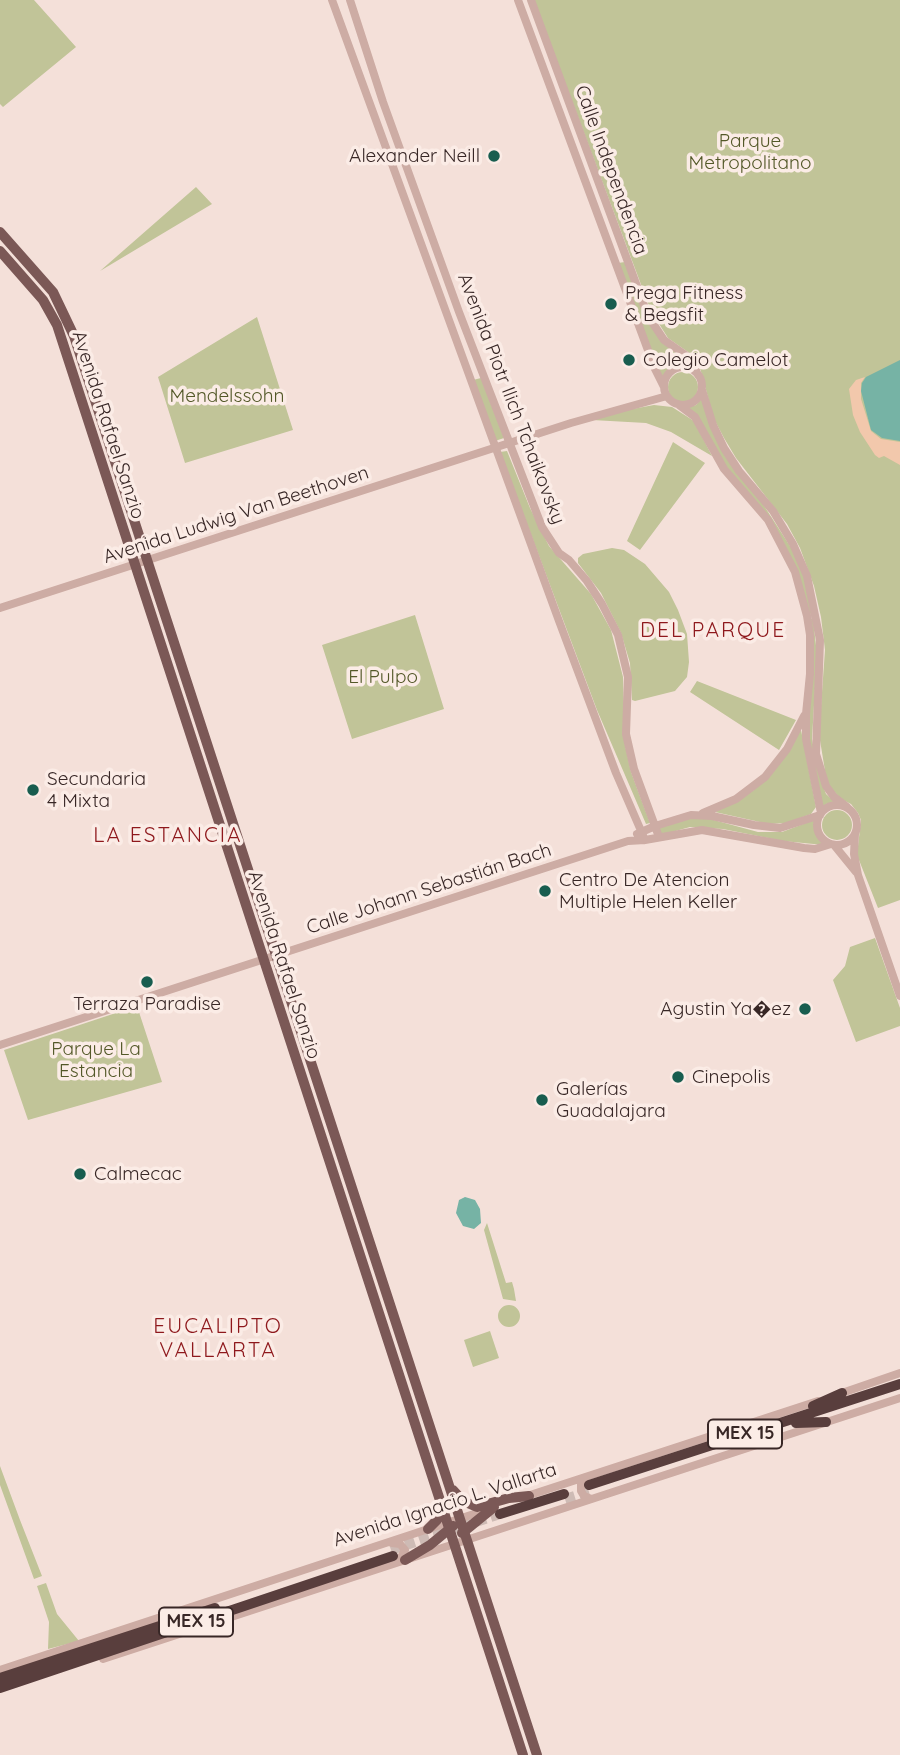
<!DOCTYPE html>
<meta charset="utf-8">
<style>
body{margin:0}
canvas{display:block;background:#f4e0d9}
</style>
<canvas width="900" height="1755"></canvas>
<script>
const ctx = document.querySelector('canvas').getContext('2d');
ctx.lineJoin = 'round';
function paint(path, color) {
  ctx.fillStyle = color;
  ctx.fill(path, 'evenodd');
}
function shape(rows) {
  const path = new Path2D();
  for (const r of rows) {
    if (r.length === 3) {
      path.moveTo(r[0] + r[2], r[1]);
      path.arc(r[0], r[1], r[2], 0, 2 * Math.PI);
      continue;
    }
    path.moveTo(r[0], r[1]);
    for (let i = 2; i < r.length; i += 2) path.lineTo(r[i], r[i + 1]);
  }
  return path;
}
function trace(path, color, width, dash) {
  ctx.strokeStyle = color;
  ctx.lineWidth = width;
  ctx.lineCap = dash ? 'butt' : 'round';
  ctx.setLineDash(dash || []);
  ctx.stroke(path);
}
function write(font, color, halo, rows, align = 'center') {
  ctx.font = font + ' Quicksand,sans-serif';
  ctx.lineWidth = 7;
  ctx.setLineDash([]);
  ctx.textBaseline = 'middle';
  ctx.strokeStyle = halo;
  ctx.fillStyle = color;
  for (const [text, x, y, turn = 0] of rows) {
    ctx.save();
    ctx.translate(x, y);
    ctx.rotate((+turn || 0) * Math.PI / 180);
    ctx.textAlign = isNaN(turn) ? turn : align;
    if (halo) ctx.strokeText(text, 0, 0);
    ctx.fillText(text, 0, 0);
    ctx.restore();
  }
}
paint(shape([
 [0,0,34,0,76,47,3,107,0,104],
 [534,0,900,0,900,900,878,908,857,855,861,820,858,813,851,804,841,799,829,786,826,777,819,734,825,650,821,617,814,586,800,548,787,524,736,458,724,438,714,419,700,368,688,352,668,338,651,311],
 [196,187,212,204,100,271],
 [625,262,644,313,691,366,678,366,667,370,663,380,618,263],
 [257,317,293,430,185,463,158,377],
 [683,387,15],
 [481,378,504,438,495,441,473,380],
 [702,398,708,419,801,563,815,613,808,614,780,536,726,467,687,408,696,405],
 [654,405,672,407,694,421,712,456,671,432,646,423,592,420,627,410],
 [673,442,705,463,640,550,627,541],
 [507,451,530,508,549,546,591,594,611,630,623,677,625,745,631,772,650,823,646,824,597,710,500,452],
 [612,548,624,550,645,564,669,592,678,610,687,634,689,662,687,677,675,691,635,701,632,700,630,663,621,633,601,593,578,563,578,558,583,554],
 [415,615,444,709,352,739,322,645],
 [810,619,813,619,817,654,812,739,818,772,826,794,836,803,828,803,823,806,808,738],
 [697,681,796,720,779,750,690,692],
 [801,730,816,807,811,814,786,823,769,824,715,812,754,790],
 [837,825,15],
 [688,819,710,819,758,832,782,832,814,820,815,830,824,845,783,841,723,829,690,827,661,835,658,828],
 [875,938,900,1008,900,1026,856,1042,833,980,845,966,850,947],
 [137,1006,162,1082,28,1120,4,1050],
 [487,1223,506,1283,512,1282,514,1289,516,1301,503,1299,484,1230],
 [509,1316,11],
 [490,1331,499,1358,473,1367,464,1340],
 [0,1466,20,1520,42,1576,34,1579,0,1485],
 [46,1583,57,1614,79,1641,48,1649,49,1622,37,1586]
]), '#c1c498');
paint(shape([
 [865,377,861,383,861,399,871,431,881,439,900,442,900,465,884,456,879,458,875,455,860,432,853,415,849,389,856,380]
]), '#f2c8ac');
paint(shape([
 [900,360,900,441,882,438,871,430,861,391,862,383,866,377],
 [465,1197,475,1200,480,1209,481,1223,474,1229,463,1226,456,1213,459,1200]
]), '#76b3a5');
trace(shape([
 [565,1499,591,1491],
 [391,1550,500,1514]
]), '#cebbb5', 10, [10, 5]);
trace(shape([
 [332,0,559,621,616,773,645,840],
 [350,0,383,102,459,312,542,527,559,553,569,560,587,581,602,604,618,635,628,677,626,734,634,769,659,837],
 [518,0,655,369,664,387],
 [531,0,648,316,664,340,691,359,698,375],
 [683,386,19],
 [702,390,713,425,724,448,739,471,773,511,793,544,807,576,820,640,816,754,826,786,834,797,847,807],
 [679,405,695,417,724,469,768,520,795,572,807,616,810,635,810,674,806,714,806,739,821,813],
 [0,608,571,423,667,396],
 [837,825,20],
 [703,813,736,799,765,777,787,749,804,716],
 [637,834,655,826,691,815,712,816,754,825,780,828,820,815],
 [855,834,854,854,858,875,900,996],
 [834,845,856,872],
 [0,1045,628,841,645,840,702,830,804,848,815,849,831,844],
 [836,1395,900,1373],
 [585,1478,581,1483,581,1491,584,1496,591,1499],
 [524,1497,818,1401],
 [392,1543,400,1544,405,1550,399,1561],
 [103,1659,900,1398],
 [0,1670,492,1508]
]), '#cdaca4', 8);
trace(shape([
 [0,232,53,292,74,336,537,1755],
 [0,251,43,300,57,325,523,1755],
 [453,1490,463,1501,477,1507,509,1498,529,1496],
 [428,1529,437,1520,440,1507],
 [462,1533,494,1507],
 [405,1560,430,1545,453,1526]
]), '#7b5856', 10);
trace(shape([
 [813,1406,842,1393],
 [796,1423,826,1422],
 [589,1485,900,1384],
 [500,1514,564,1494],
 [0,1678,215,1608],
 [0,1688,393,1556]
]), '#593e3d', 10);
for (const [x, y, r, color] of [
 [494,156,7,"#185d4f"],
 [611,304,7,"#185d4f"],
 [629,360,7,"#185d4f"],
 [33,790,7,"#185d4f"],
 [545,891,7,"#185d4f"],
 [147,982,7,"#185d4f"],
 [805,1009,7,"#185d4f"],
 [678,1077,7,"#185d4f"],
 [542,1100,7,"#185d4f"],
 [80,1174,7,"#185d4f"]
]) {
  const dot = new Path2D();
  dot.arc(x, y, r, 0, 2 * Math.PI);
  ctx.fillStyle = color;
  ctx.fill(dot);
  trace(dot, '#fbece6', 2.5);
}
for (const [x, y, w] of [
 [745,1434,74],
 [196,1622,74]
]) {
  const box = new Path2D();
  box.roundRect(x - w / 2, y - 14.5, w, 29, 5);
  ctx.fillStyle = '#fbece6';
  ctx.fill(box);
  trace(box, '#382726', 2);
}
write('bold 18px', '#382726', null, [
 ["MEX 15",745,1434],
 ["MEX 15",196,1622]
]);
write('19px', '#535828', '#fbece6', [
 ["Parque",750,141],
 ["Metropolitano",750,163],
 ["Mendelssohn",227,396],
 ["El Pulpo",383,677],
 ["Parque La",96,1049],
 ["Estancia",96,1071]
]);
write('19px', '#382726', '#fbece6', [
 ["Alexander Neill",480,156,"right"],
 ["Prega Fitness",625,293],
 ["& Begsfit",625,315],
 ["Colegio Camelot",643,360],
 ["Secundaria",47,779],
 ["4 Mixta",47,801],
 ["Centro De Atencion",559,880],
 ["Multiple Helen Keller",559,902],
 ["Terraza Paradise",147,1004,"center"],
 ["Agustin Ya�ez",791,1009,"right"],
 ["Cinepolis",692,1077],
 ["Galerías",556,1089],
 ["Guadalajara",556,1111],
 ["Calmecac",94,1174]
], 'left');
write('19px', '#382726', '#fbece6', [
 ["Calle Independencia",611,170,70],
 ["Avenida Piotr Ilich Tchaikovsky",511,399,69],
 ["Avenida Rafael Sanzio",108,425,72],
 ["Avenida Ludwig Van Beethoven",236,515,-18],
 ["Calle Johann Sebastián Bach",429,889,-18],
 ["Avenida Rafael Sanzio",284,965,72],
 ["Avenida Ignacio L. Vallarta",445,1505,-18]
]);
ctx.letterSpacing = '2px';
write('21px', '#8e181c', '#fbece6', [
 ["DEL PARQUE",713,631],
 ["LA ESTANCIA",168,836],
 ["EUCALIPTO",218,1327],
 ["VALLARTA",218,1351]
]);
ctx.letterSpacing = '0px';
</script>
